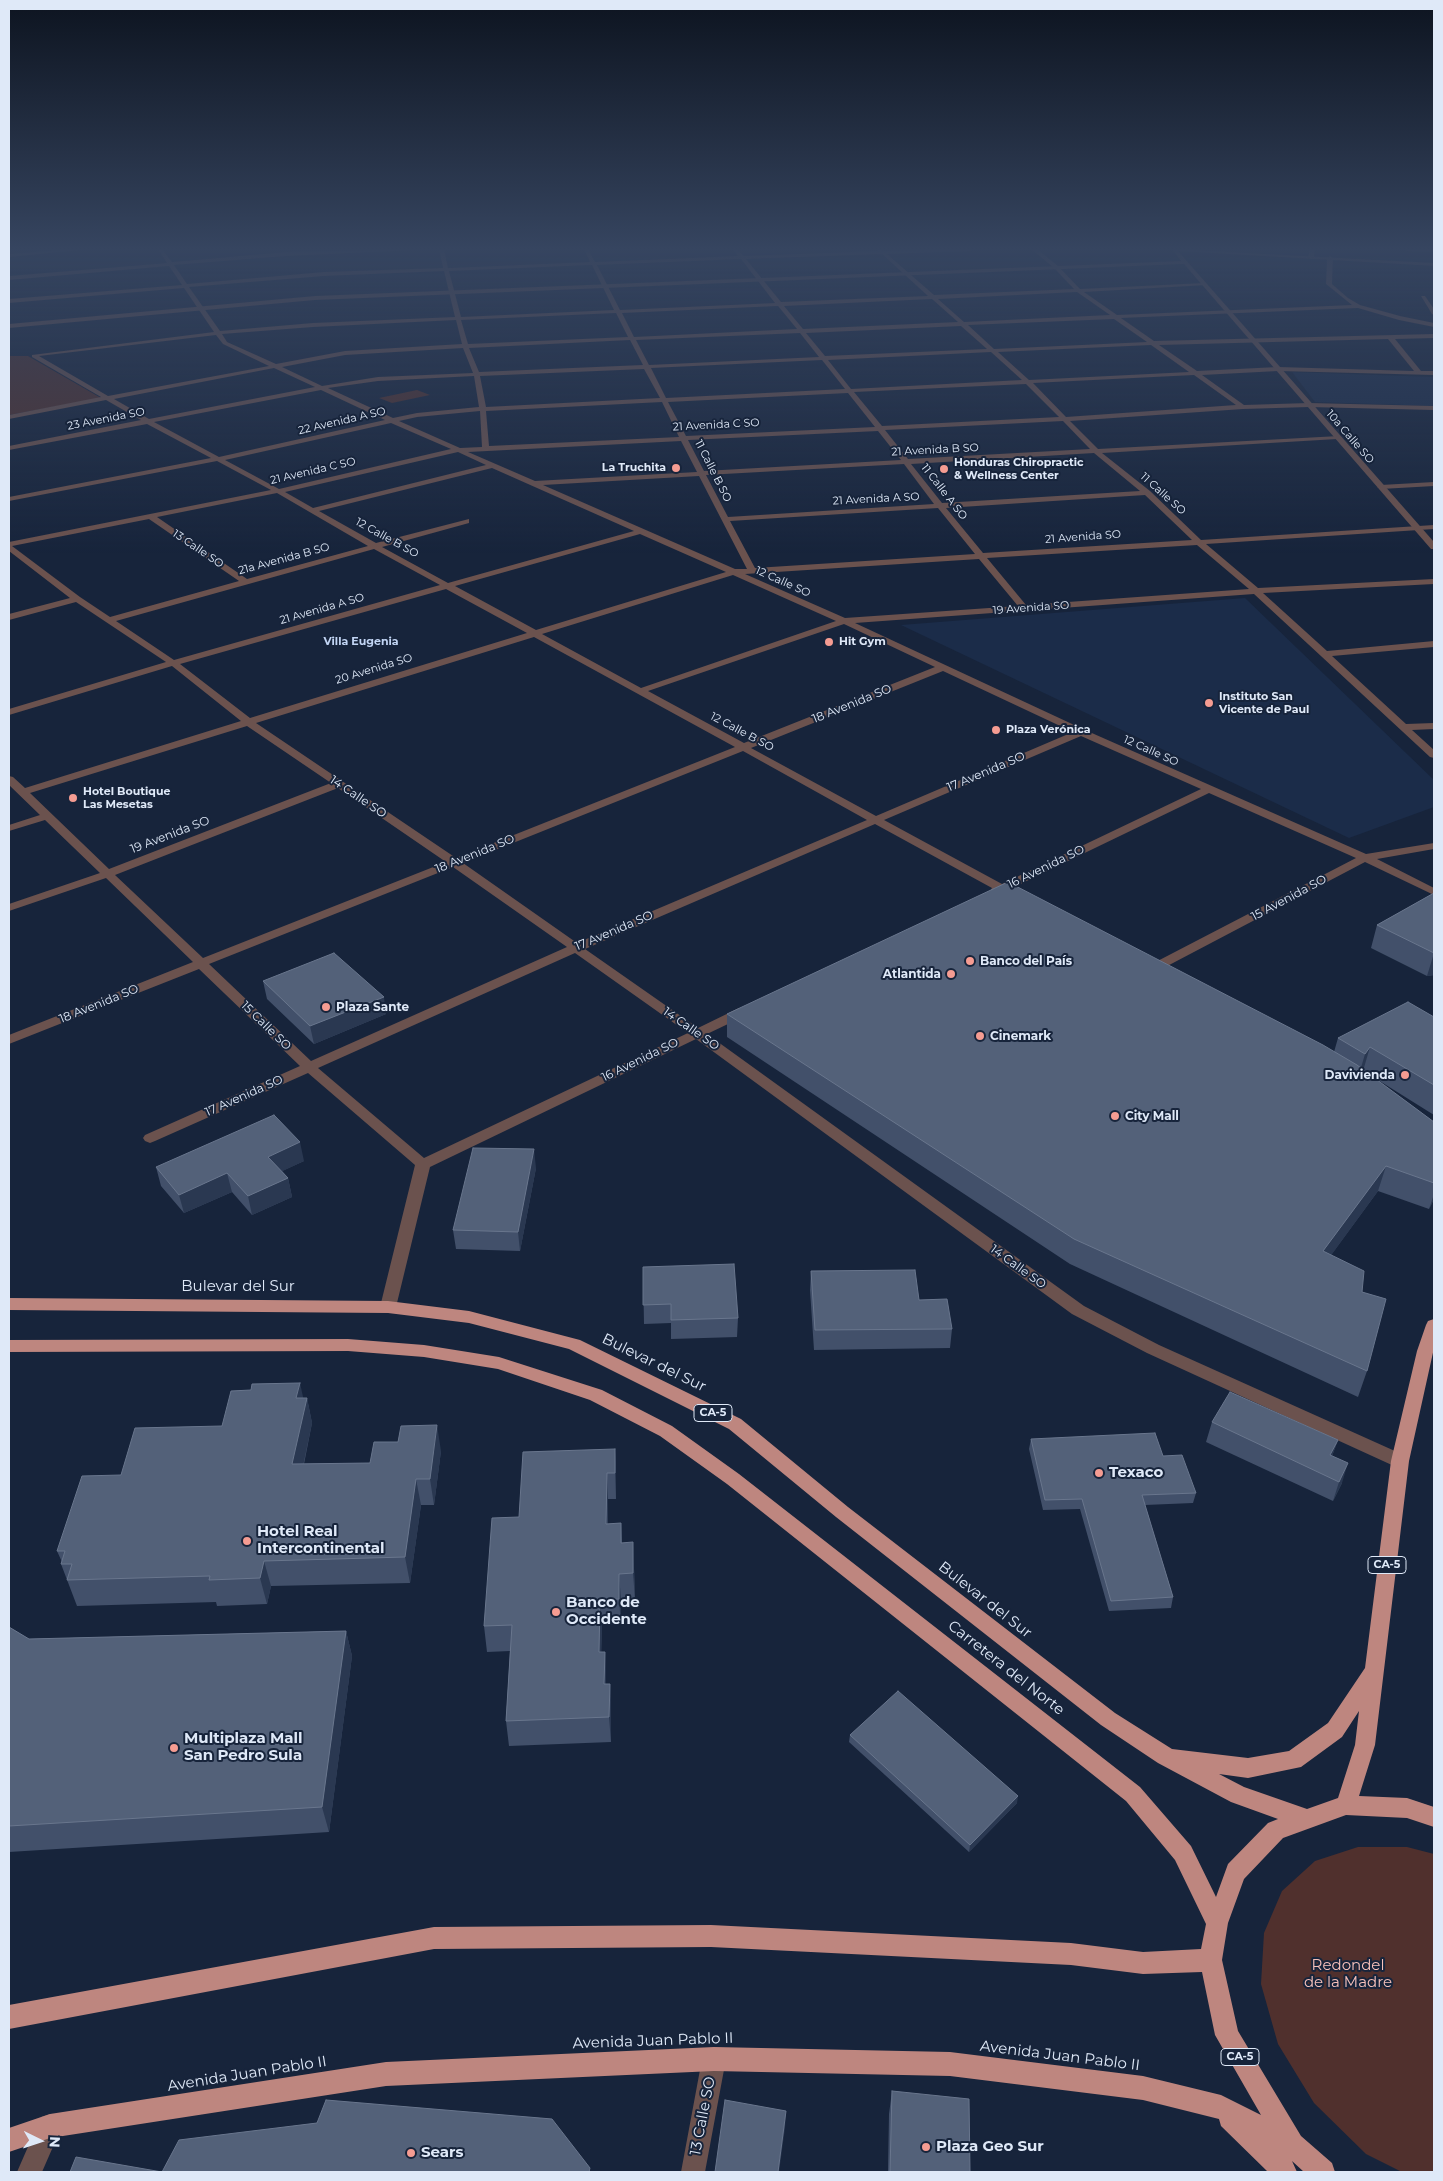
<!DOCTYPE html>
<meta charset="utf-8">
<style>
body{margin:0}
#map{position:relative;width:1443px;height:2181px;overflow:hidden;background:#17243b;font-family:Montserrat,sans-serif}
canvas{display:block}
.frame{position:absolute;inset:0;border:10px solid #dfe9f8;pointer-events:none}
.north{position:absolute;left:15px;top:2116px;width:50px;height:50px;-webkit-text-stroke:4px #17243b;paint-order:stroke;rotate:94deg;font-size:14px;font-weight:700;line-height:20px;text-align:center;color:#dfe9f8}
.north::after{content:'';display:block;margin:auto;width:18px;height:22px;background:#dfe9f8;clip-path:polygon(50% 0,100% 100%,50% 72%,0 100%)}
</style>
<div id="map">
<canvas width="1443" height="2181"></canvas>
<div class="frame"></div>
<div class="north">N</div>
</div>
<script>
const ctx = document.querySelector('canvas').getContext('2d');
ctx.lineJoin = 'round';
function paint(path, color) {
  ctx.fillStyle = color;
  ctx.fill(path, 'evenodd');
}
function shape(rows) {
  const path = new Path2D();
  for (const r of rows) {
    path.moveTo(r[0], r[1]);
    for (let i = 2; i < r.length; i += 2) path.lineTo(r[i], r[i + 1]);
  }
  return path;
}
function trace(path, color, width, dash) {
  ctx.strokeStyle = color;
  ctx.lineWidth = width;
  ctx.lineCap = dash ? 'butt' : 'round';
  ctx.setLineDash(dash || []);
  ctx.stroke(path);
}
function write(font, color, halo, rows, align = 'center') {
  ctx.font = font + ' Montserrat,sans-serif';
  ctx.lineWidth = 4;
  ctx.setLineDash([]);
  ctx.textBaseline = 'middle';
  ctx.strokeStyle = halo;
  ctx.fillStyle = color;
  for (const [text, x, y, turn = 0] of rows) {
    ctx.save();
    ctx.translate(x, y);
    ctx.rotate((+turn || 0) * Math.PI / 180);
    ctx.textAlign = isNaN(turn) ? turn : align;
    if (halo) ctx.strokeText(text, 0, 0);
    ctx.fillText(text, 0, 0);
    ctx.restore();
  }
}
paint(shape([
 [1292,372,1434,377,1434,406,1315,402],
 [1245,598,1434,780,1434,807,1349,838,901,625]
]), '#1b2c49');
paint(shape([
 [9,356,28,356,101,398,9,415],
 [417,390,430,395,392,403,379,398],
 [1358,1847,1407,1847,1434,1854,1434,2172,1402,2172,1366,2154,1314,2103,1278,2044,1261,1984,1264,1933,1282,1891,1315,1861]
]), '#50302d');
paint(shape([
 [74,249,90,249,9,257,9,254,74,249],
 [158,249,162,249,172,262,286,252,436,249,286,256,174,265,187,284,324,272,443,268,439,249,444,249,448,268,590,262,584,249,588,249,595,262,738,256,733,249,737,249,744,256,878,251,877,249,884,251,973,249,971,251,887,254,934,295,1074,289,1054,268,1031,249,1037,249,1058,266,1080,289,1204,283,1207,285,1084,292,1117,315,1352,305,1326,284,1327,258,1330,256,1333,258,1332,284,1348,298,1360,305,1400,316,1434,323,1434,327,1399,320,1358,308,1121,318,1154,341,1434,334,1434,338,1395,339,1421,371,1434,371,1434,375,1278,371,1202,375,1244,405,1309,403,1434,406,1434,410,1309,407,1243,409,1070,421,1098,449,1339,436,1339,438,1337,439,1102,453,1150,491,1201,540,1434,525,1434,529,1206,544,1258,588,1434,579,1434,584,1263,593,1327,651,1434,641,1434,647,1332,656,1406,724,1434,723,1434,729,1412,730,1434,750,1434,758,1430,757,1254,594,855,623,1085,730,1366,854,1434,843,1434,849,1377,859,1434,888,1434,895,1365,862,1154,973,1146,973,1144,970,1146,967,1356,858,1209,793,1010,889,1019,894,1021,896,1019,898,1011,898,1001,893,992,893,990,891,992,888,875,824,585,949,698,1028,739,1008,749,1008,750,1011,749,1014,707,1034,1084,1306,1159,1345,1406,1456,1409,1461,1406,1466,1400,1468,1394,1466,1147,1353,1072,1314,696,1039,430,1167,396,1307,394,1311,388,1313,382,1311,380,1307,415,1165,308,1073,155,1141,150,1143,145,1141,143,1138,145,1135,300,1066,199,969,9,1044,9,1035,193,962,106,878,9,911,9,904,100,873,45,820,9,831,9,825,40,815,9,785,9,776,13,777,25,788,241,721,172,666,9,715,9,709,166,662,76,602,9,620,9,614,70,598,9,551,9,542,271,490,217,461,9,501,9,497,211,458,147,424,9,450,9,446,141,420,106,400,9,419,9,415,101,397,32,357,32,355,214,332,184,288,9,303,9,299,182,285,169,266,9,280,9,276,167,263,158,249],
 [882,254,928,296,781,302,746,259,882,254],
 [741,259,775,303,620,310,597,265,741,259],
 [592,265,614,310,461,317,449,271,592,265],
 [444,271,455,317,313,323,220,331,189,287,324,276,444,271],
 [1077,292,1110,315,964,322,938,299,1077,292],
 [932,299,958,322,803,329,784,306,932,299],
 [778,306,797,329,634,337,622,313,778,306],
 [616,313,628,337,468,344,461,320,616,313],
 [1114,319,1147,342,994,349,968,325,1114,319],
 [456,320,462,344,345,351,276,364,227,342,222,334,313,327,456,320],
 [961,326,987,349,825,356,806,333,961,326],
 [800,333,819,357,649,365,636,340,800,333],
 [216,335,223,344,269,366,108,396,39,356,216,335],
 [1388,339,1414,371,1278,367,1197,371,1159,345,1388,339],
 [630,340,643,365,479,372,469,348,630,340],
 [1151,345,1189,372,1029,380,998,352,1151,345],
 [463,348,473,373,378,377,322,386,282,367,345,355,463,348],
 [991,352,1022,380,851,389,828,360,991,352],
 [822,360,845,389,666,398,651,368,822,360],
 [274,368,315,387,149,419,114,399,274,368],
 [644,369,660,398,486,407,480,376,644,369],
 [1194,375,1236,405,1066,417,1033,383,1194,375],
 [474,376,479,407,417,413,393,418,328,388,378,381,474,376],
 [1026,384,1059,417,882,426,854,392,1026,384],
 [321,390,385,420,219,457,154,422,321,390],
 [848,393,875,427,686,436,668,402,848,393],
 [662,402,679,437,489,446,486,411,662,402],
 [480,411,482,447,460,448,399,421,417,417,480,411],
 [1063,421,1090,449,908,459,885,430,1063,421],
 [391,423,451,449,279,489,225,460,391,423],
 [878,431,901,460,704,471,688,440,878,431],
 [681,441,697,472,535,481,468,452,681,441],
 [458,452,486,465,313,508,285,492,458,452],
 [1094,453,1140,491,942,503,911,464,1094,453],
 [904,464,934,504,728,517,706,475,904,464],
 [492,468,634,531,448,583,382,547,469,523,469,519,376,543,319,511,492,468],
 [699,476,747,569,735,569,543,485,699,476],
 [277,493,368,546,247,579,157,517,277,493],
 [1145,495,1192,540,983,553,946,508,1145,495],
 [938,508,975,554,755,568,730,521,938,508],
 [149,519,239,581,110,617,80,597,12,546,149,519],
 [640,534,726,572,536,630,455,586,640,534],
 [1197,545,1249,589,1026,605,987,558,1197,545],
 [374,549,440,585,174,660,116,621,374,549],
 [979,559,1018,606,845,618,745,574,979,559],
 [733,575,836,621,641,688,542,634,733,575],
 [446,589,527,633,250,718,180,664,446,589],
 [844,624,935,667,744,743,648,691,844,624],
 [534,637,735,747,456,858,256,723,534,637],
 [943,671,1073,732,876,816,751,748,943,671],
 [247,726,331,783,109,869,30,793,247,726],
 [1081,736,1201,789,1002,884,884,820,1081,736],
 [743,751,867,820,577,943,463,863,743,751],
 [338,788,446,862,203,958,115,875,338,788],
 [453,867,567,947,311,1061,209,964,453,867],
 [575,953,688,1033,424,1158,318,1068,575,953],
 [1310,249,1315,249,1314,257,1311,259,1308,257,1310,249],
 [1404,249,1434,249,1434,252,1407,251,1404,249],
 [1421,296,1425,296,1434,309,1434,315,1432,314,1421,296],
 [1434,482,1434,486,1381,489,1377,487,1381,485,1434,482],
 [50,2114,59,2117,62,2126,42,2172,17,2172,41,2117,50,2114]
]), '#6b524e');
paint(shape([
 [1172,249,1434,263,1434,266,1178,251,1434,542,1434,549,1431,549,1184,264,315,300,9,328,9,324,315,296,1181,261,1172,249],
 [714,2047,722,2051,726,2059,705,2172,681,2172,702,2059,706,2051,714,2047]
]), '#6b524e');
paint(shape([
 [9,1298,388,1301,469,1311,580,1340,741,1419,848,1507,1115,1713,1172,1749,1248,1758,1289,1751,1328,1723,1365,1668,1391,1461,1417,1351,1426,1325,1428,1321,1434,1319,1434,1348,1409,1461,1375,1745,1359,1796,1407,1798,1434,1807,1434,1827,1407,1818,1346,1815,1283,1838,1244,1879,1228,1923,1222,1960,1238,2031,1301,2136,1332,2163,1335,2172,1304,2172,1292,2161,1297,2172,1268,2172,1221,2126,1219,2119,1143,2100,950,2076,714,2071,386,2086,50,2138,9,2152,9,2128,50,2114,386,2062,714,2047,950,2052,1143,2076,1221,2095,1261,2115,1215,2035,1202,1972,1143,1974,1071,1965,711,1947,434,1949,9,2029,9,2005,434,1927,711,1925,1071,1943,1143,1952,1201,1949,1206,1924,1175,1860,1126,1801,727,1484,660,1436,590,1400,498,1369,424,1357,348,1351,9,1352,9,1340,348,1339,424,1345,499,1357,602,1390,672,1426,739,1474,1140,1787,1191,1846,1216,1897,1228,1864,1268,1823,1278,1819,1231,1802,1158,1763,1101,1725,836,1517,729,1429,569,1349,469,1323,388,1313,9,1310,9,1298],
 [1359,1711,1355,1745,1338,1798,1307,1809,1244,1787,1219,1774,1248,1778,1301,1767,1342,1737,1359,1711]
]), '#be867f');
paint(shape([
 [1434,893,1434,975,1427,976,1371,948,1377,925],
 [263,981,386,1014,314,1044,267,999],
 [727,1014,1334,1052,1338,1038,1434,1017,1434,1115,1370,1075,1434,1122,1434,1199,1429,1209,1378,1191,1331,1255,1362,1292,1367,1371,1358,1397,1070,1264,727,1037],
 [304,1161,282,1171,288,1178,292,1197,252,1215,232,1192,184,1213,161,1186,156,1167],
 [536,1168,520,1251,456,1249,453,1230],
 [643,1267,738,1318,737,1337,671,1339,671,1323,644,1324],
 [811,1271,919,1300,952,1329,950,1348,814,1350,810,1290],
 [303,1398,307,1398,312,1423,304,1464,370,1463,441,1451,434,1505,421,1505,410,1583,271,1586,267,1604,217,1606,216,1602,77,1606,61,1564,62,1562,57,1551,121,1475,222,1426],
 [1212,1422,1338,1440,1332,1456,1342,1483,1333,1501,1206,1442],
 [1031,1439,1163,1456,1196,1493,1193,1503,1145,1505,1173,1597,1171,1608,1109,1611,1080,1509,1043,1510,1029,1449],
 [615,1449,616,1475,616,1499,608,1499,608,1524,621,1523,622,1543,634,1568,635,1599,621,1600,621,1625,602,1625,601,1652,605,1652,606,1684,610,1684,611,1709,611,1742,509,1746,506,1721,510,1651,487,1652,484,1626,519,1517],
 [9,1627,29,1639,346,1631,352,1656,329,1832,9,1852],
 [850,1735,1017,1803,969,1852,849,1742],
 [892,2091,970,2172,888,2172,889,2114]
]), '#42506a');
paint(shape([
 [1434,953,1434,975,1427,976],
 [384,997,386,1014,314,1044,310,1026],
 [1370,1047,1363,1071,1358,1078,1365,1054],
 [300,1142,304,1161,272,1176,268,1157],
 [534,1149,536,1168,520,1251,518,1232],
 [1386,1166,1378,1191,1316,1276,1323,1251],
 [227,1173,232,1192,184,1213,179,1195],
 [288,1178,292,1197,252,1215,248,1196],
 [1434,1194,1434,1199,1429,1209],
 [300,1383,305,1406,307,1398,312,1423,298,1490,292,1464,296,1398],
 [437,1425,441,1451,434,1505,430,1479],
 [1338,1440,1331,1459,1330,1455],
 [615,1449,616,1475,616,1499,615,1473],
 [1348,1463,1342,1483,1333,1501,1339,1482],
 [607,1473,608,1499,607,1550,606,1524],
 [416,1479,421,1505,410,1583,405,1557],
 [633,1542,634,1568,635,1599,633,1573],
 [264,1561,271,1586,267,1604,260,1578],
 [619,1574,621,1600,621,1625,619,1599],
 [600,1600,602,1625,601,1677,599,1652],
 [346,1631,352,1656,329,1832,322,1807],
 [605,1652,606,1677,606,1709,604,1684],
 [610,1684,611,1709,611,1742,609,1717],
 [1018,1796,1017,1803,969,1852,970,1845],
 [786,2111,785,2128,779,2172,778,2172]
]), '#2a3851');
const building = shape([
 [1008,882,1323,1045,1357,1065,1434,1122,1434,1183,1386,1166,1323,1251,1364,1271,1362,1292,1386,1299,1367,1371,1074,1239,727,1014,1008,882],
 [1434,893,1434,953,1377,925,1434,893],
 [334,953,384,997,310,1026,263,981,334,953],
 [1408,1002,1434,1017,1434,1085,1370,1047,1365,1054,1338,1038,1408,1002],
 [274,1115,300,1142,268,1157,288,1178,248,1196,227,1173,179,1195,156,1167,274,1115],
 [473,1148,534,1149,518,1232,453,1230,473,1148],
 [734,1264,738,1318,671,1320,671,1304,643,1305,643,1267,734,1264],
 [915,1270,919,1300,947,1299,952,1329,815,1330,811,1271,915,1270],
 [300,1383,296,1398,307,1398,292,1464,370,1463,374,1442,398,1442,401,1426,437,1425,430,1479,416,1479,405,1557,264,1561,260,1578,209,1580,210,1576,67,1580,72,1564,61,1564,65,1551,57,1551,82,1476,121,1475,135,1428,222,1426,231,1391,251,1390,252,1384,300,1383],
 [1230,1392,1338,1440,1330,1455,1348,1463,1339,1482,1212,1422,1230,1392],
 [1155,1433,1163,1456,1182,1455,1196,1493,1142,1495,1173,1597,1111,1601,1082,1499,1045,1500,1031,1439,1155,1433],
 [615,1449,615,1473,607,1473,606,1524,621,1523,621,1543,633,1542,633,1573,619,1574,619,1599,600,1600,599,1652,605,1652,604,1684,610,1684,609,1717,506,1721,512,1625,484,1626,492,1518,519,1517,523,1452,615,1449],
 [9,1627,29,1639,346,1631,322,1807,9,1826,9,1627],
 [898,1691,1018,1796,970,1845,850,1735,898,1691],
 [892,2091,969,2099,970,2172,890,2172,892,2091],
 [326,2100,552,2119,590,2168,589,2172,70,2172,76,2157,162,2172,179,2140,317,2123,326,2100],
 [725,2100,786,2111,778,2172,715,2172,725,2100]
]);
paint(building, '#536179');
trace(building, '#69768d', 1);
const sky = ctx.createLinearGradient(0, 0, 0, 554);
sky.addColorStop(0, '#0d1420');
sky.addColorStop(0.45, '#364560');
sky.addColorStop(1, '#36456000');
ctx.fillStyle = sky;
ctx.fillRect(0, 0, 1443, 554);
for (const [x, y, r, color] of [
 [676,468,5,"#f59c92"],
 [944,469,5,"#f59c92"],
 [829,642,5,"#f59c92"],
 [1209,703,5,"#f59c92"],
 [996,730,5,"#f59c92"],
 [73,798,5,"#f59c92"],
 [970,961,5,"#f59c92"],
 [951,974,5,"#f59c92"],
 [326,1007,5,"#f59c92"],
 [980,1036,5,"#f59c92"],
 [1405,1075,5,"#f59c92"],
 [1115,1116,5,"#f59c92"],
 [1099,1473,5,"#f59c92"],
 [247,1541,5,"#f59c92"],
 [556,1612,5,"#f59c92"],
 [174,1748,5,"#f59c92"],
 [926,2147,5,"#f59c92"],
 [411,2153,5,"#f59c92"]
]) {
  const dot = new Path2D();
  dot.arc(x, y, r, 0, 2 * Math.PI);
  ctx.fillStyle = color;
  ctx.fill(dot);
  trace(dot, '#17243b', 2);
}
write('11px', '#dfe9f8', '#17243b', [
 ["23 Avenida SO",106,419,-11],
 ["22 Avenida A SO",342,421,-13],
 ["21 Avenida C SO",716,425,-3],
 ["10a Calle SO",1350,437,49],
 ["21 Avenida B SO",935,450,-3],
 ["21 Avenida C SO",313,471,-13],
 ["11 Calle B SO",713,471,63],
 ["11 Calle A SO",944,492,52],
 ["11 Calle SO",1163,494,42],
 ["21 Avenida A SO",876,499,-3],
 ["21 Avenida SO",1083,537,-4],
 ["12 Calle B SO",387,538,29],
 ["13 Calle SO",198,549,34],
 ["21a Avenida B SO",284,559,-15],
 ["12 Calle SO",783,582,24],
 ["19 Avenida SO",1031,608,-4],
 ["21 Avenida A SO",322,609,-16],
 ["20 Avenida SO",374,669,-17],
 ["12 Calle B SO",742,732,28],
 ["12 Calle SO",1151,751,24]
]);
write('bold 11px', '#dfe9f8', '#17243b', [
 ["Honduras Chiropractic",954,463],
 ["& Wellness Center",954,476],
 ["La Truchita",666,468,"right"],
 ["Hit Gym",839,642],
 ["Instituto San",1219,697],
 ["Vicente de Paul",1219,710],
 ["Plaza Verónica",1006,730],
 ["Hotel Boutique",83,792],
 ["Las Mesetas",83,805]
], 'left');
write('bold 11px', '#c2d5f4', '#17243b', [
 ["Villa Eugenia",361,642]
]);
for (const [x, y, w] of [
 [713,1413,38],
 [1387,1565,38],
 [1240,2057,38]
]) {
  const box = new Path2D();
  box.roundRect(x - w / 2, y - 8.5, w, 17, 4);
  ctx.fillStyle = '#17243b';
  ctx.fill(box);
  trace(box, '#dfe9f8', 1);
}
write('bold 11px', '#dfe9f8', null, [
 ["CA-5",713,1413],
 ["CA-5",1387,1565],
 ["CA-5",1240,2057]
]);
write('12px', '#dfe9f8', '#17243b', [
 ["18 Avenida SO",852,704,-22],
 ["17 Avenida SO",986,772,-23],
 ["14 Calle SO",358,797,34],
 ["19 Avenida SO",170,835,-21],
 ["18 Avenida SO",475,854,-22],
 ["16 Avenida SO",1046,867,-26],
 ["15 Avenida SO",1289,898,-28],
 ["17 Avenida SO",614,931,-23],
 ["18 Avenida SO",99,1004,-22],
 ["15 Calle SO",266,1026,44],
 ["14 Calle SO",691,1029,35],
 ["16 Avenida SO",640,1060,-26],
 ["17 Avenida SO",244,1096,-24],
 ["14 Calle SO",1018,1267,36]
]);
write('bold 12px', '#dfe9f8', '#17243b', [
 ["Banco del País",980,961],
 ["Atlantida",941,974,"right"],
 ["Plaza Sante",336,1007],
 ["Cinemark",990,1036],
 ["Davivienda",1395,1075,"right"],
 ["City Mall",1125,1116]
], 'left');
write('15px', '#dfe9f8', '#17243b', [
 ["Bulevar del Sur",238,1287],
 ["Bulevar del Sur",654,1363,26],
 ["Bulevar del Sur",985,1600,38],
 ["Carretera del Norte",1006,1668,38],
 ["Avenida Juan Pablo II",653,2041,-2],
 ["Avenida Juan Pablo II",1060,2056,7],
 ["Avenida Juan Pablo II",247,2074,-9],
 ["13 Calle SO",703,2116,-79]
]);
write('bold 15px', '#dfe9f8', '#17243b', [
 ["Texaco",1109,1473],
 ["Hotel Real",257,1532],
 ["Intercontinental",257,1549],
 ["Banco de",566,1603],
 ["Occidente",566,1620],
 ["Multiplaza Mall",184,1739],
 ["San Pedro Sula",184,1756],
 ["Plaza Geo Sur",936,2147],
 ["Sears",421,2153]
], 'left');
write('15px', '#f9c2bb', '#17243b', [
 ["Redondel",1348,1966],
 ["de la Madre",1348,1983]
]);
</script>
